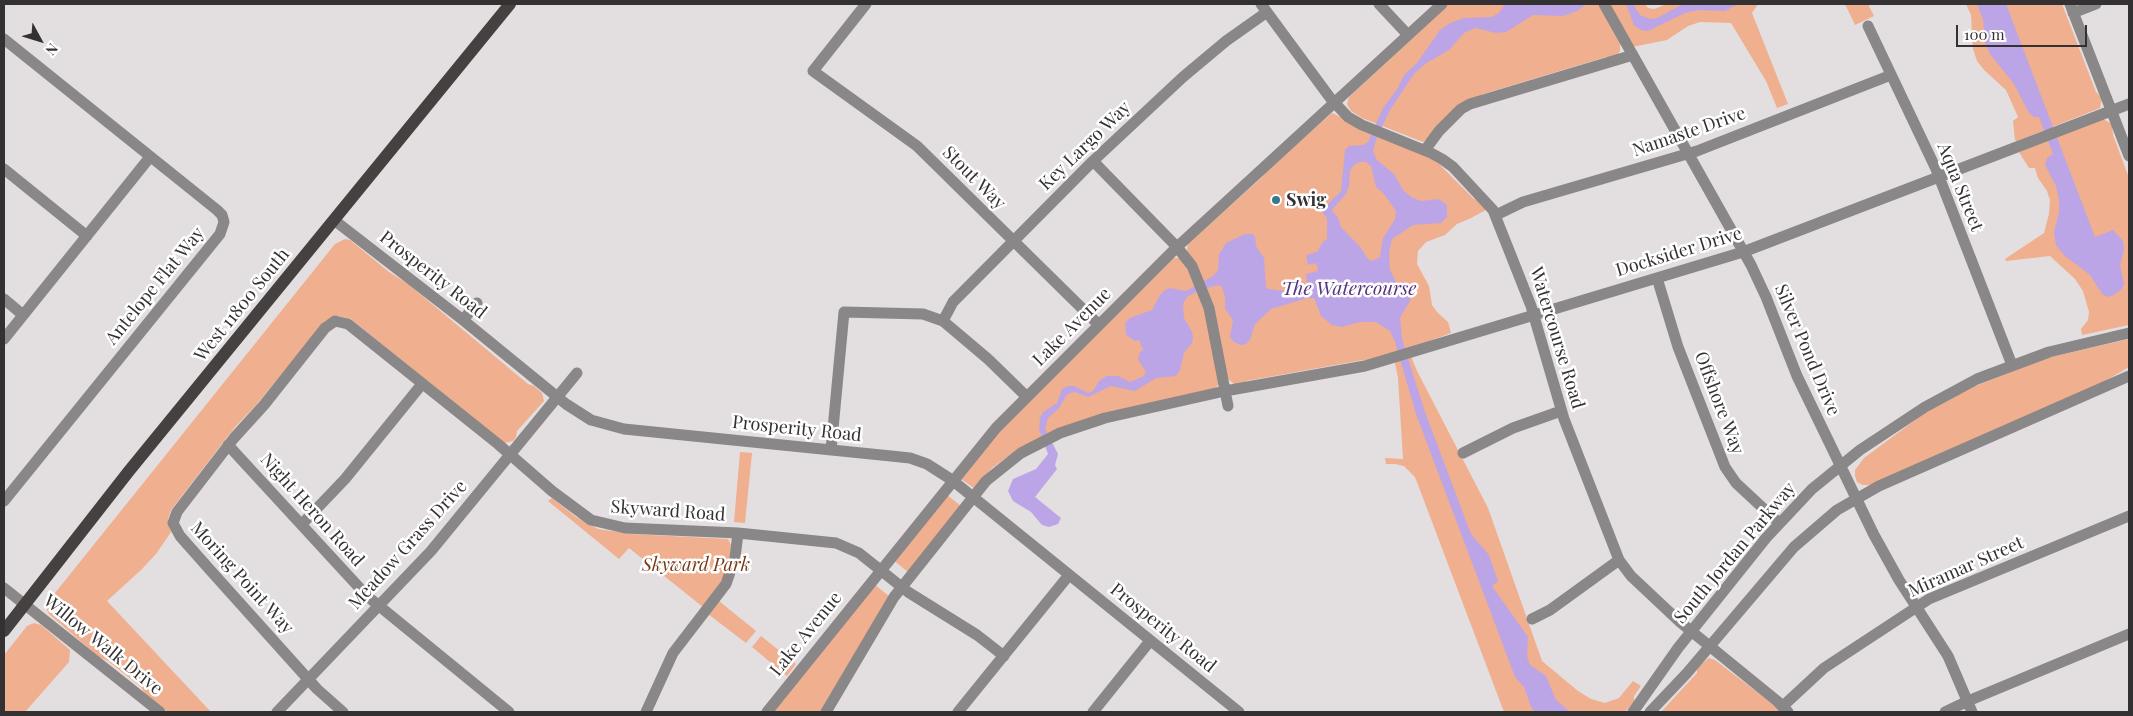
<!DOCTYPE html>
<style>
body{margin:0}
#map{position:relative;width:2133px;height:716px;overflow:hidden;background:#e3dee0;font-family:"Playfair Display",serif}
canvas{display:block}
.frame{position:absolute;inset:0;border:5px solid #333131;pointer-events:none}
.north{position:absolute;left:15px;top:15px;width:50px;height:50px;-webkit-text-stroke:4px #fff;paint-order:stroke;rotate:129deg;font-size:14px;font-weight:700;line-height:20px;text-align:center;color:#333131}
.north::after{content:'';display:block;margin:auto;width:18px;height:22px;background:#333131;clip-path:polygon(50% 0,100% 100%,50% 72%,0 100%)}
.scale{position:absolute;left:1956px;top:25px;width:131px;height:22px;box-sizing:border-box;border:2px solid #333131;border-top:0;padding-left:6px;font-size:15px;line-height:18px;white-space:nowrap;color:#333131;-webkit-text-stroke:4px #fff;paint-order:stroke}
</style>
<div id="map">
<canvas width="2133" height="716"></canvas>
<div class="frame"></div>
<div class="north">N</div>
<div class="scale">100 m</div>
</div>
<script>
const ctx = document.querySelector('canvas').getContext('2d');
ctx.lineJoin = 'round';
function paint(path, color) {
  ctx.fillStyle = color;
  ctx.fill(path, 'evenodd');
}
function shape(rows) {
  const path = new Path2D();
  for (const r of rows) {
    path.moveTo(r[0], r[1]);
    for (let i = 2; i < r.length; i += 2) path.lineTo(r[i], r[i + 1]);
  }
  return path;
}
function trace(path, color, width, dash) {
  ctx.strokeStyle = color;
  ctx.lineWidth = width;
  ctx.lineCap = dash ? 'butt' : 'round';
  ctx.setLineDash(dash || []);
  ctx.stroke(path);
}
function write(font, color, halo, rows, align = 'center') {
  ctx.font = font + ' "Playfair Display",serif';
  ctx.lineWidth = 5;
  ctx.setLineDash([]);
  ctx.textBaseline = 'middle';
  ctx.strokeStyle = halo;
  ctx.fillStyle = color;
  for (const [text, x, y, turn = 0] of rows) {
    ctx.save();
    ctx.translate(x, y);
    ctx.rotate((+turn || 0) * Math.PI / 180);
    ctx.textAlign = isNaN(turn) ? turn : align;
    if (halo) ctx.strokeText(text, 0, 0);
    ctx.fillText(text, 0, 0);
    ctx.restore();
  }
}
paint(shape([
 [1449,4,1598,4,1620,42,1620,51,1617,55,1609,58,1606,57,1483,94,1423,142,1362,118,1351,111,1347,104,1349,97],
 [1608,4,1645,4,1648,8,1654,9,1667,4,1758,4,1752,13,1788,104,1777,108,1766,81,1731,23,1700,22,1688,26,1667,40,1632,47],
 [1845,4,1868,4,1874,16,1855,25],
 [1966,4,2062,4,2096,92,2102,98,2100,108,2017,141,2015,140,2013,121,2018,117,2006,90,1984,70,1977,61,1973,49,1971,15],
 [1332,113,1439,162,1441,166,1474,199,1478,200,1486,210,1471,218,1457,224,1445,235,1426,242,1418,251,1417,264,1429,286,1432,305,1437,312,1448,322,1451,333,1408,349,1417,371,1488,508,1542,661,1578,691,1591,699,1605,703,1619,698,1633,681,1641,686,1634,696,1634,702,1625,712,1504,712,1415,477,1404,466,1395,464,1386,464,1385,458,1403,459,1398,378,1393,353,1366,361,1363,360,1246,381,1242,384,1234,384,1228,379,1187,250,1188,244,1262,177,1265,172],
 [2103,119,2112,124,2113,135,2129,178,2129,325,2082,335,2081,329,2088,320,2089,312,2083,291,2075,279,2050,256,2006,261,2005,259,2044,233,2049,214,2050,200,2047,191,2038,178,2035,168,2029,168,2019,152],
 [345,239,350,240,389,272,408,284,528,384,534,386,542,393,544,401,517,431,516,437,513,441,504,443,351,319,339,316,325,321,257,404,235,427,171,510,168,519,171,532,156,554,142,569,107,601,211,712,168,712,145,694,141,687,108,661,99,657,49,614,46,608,47,603,335,244],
 [1174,258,1180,258,1185,263,1204,309,1219,383,1216,388,1088,419,1010,455,992,468,974,488,961,479,984,445],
 [2129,339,2129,367,2100,384,1870,485,1863,485,1857,482,1855,476,1855,470,1864,458,1926,412,1973,387,2047,358],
 [740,452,752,453,745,523,734,522],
 [946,494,961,506,908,572,893,560],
 [552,498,576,517,598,529,632,534,728,539,731,545,730,558,721,584,703,607,629,548,619,559,548,501],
 [874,584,890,597,822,712,772,712],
 [719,601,756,631,746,643,708,614],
 [34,623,41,625,70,650,69,662,25,712,4,712,4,655,27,626],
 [761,636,796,664,787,676,752,647],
 [1709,658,1715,660,1766,699,1781,712,1661,712,1697,673,1697,667]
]), '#f0af8e');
paint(shape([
 [1505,4,1587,4,1577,11,1563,16,1533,15,1506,32,1496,33,1475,28,1464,33,1449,50,1425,64,1414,74,1390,110,1376,140,1373,151,1377,160,1394,174,1403,190,1411,197,1421,201,1439,199,1447,205,1447,217,1441,223,1413,225,1392,239,1389,252,1390,270,1397,284,1411,299,1400,318,1402,339,1425,412,1471,534,1489,555,1498,581,1492,586,1528,637,1527,656,1530,665,1546,676,1556,700,1570,712,1535,712,1531,707,1524,687,1515,677,1416,414,1395,342,1390,331,1376,322,1360,322,1342,327,1332,325,1321,316,1314,298,1307,298,1271,309,1255,324,1250,340,1246,344,1240,345,1234,342,1230,337,1233,320,1225,309,1225,297,1222,287,1218,285,1199,290,1187,297,1183,304,1184,318,1192,332,1193,337,1192,343,1184,353,1180,370,1176,376,1156,378,1135,391,1111,386,1088,397,1075,392,1070,393,1066,396,1059,408,1048,418,1045,429,1058,454,1055,465,1057,469,1035,497,1061,518,1058,524,1049,527,1042,525,1031,512,1013,501,1008,491,1013,479,1036,469,1048,454,1039,429,1040,418,1043,412,1057,403,1062,389,1068,386,1074,386,1088,393,1093,391,1100,380,1107,376,1118,376,1130,382,1144,376,1146,372,1138,359,1140,352,1143,350,1139,340,1135,341,1126,335,1125,323,1130,318,1152,310,1160,295,1165,290,1170,288,1186,291,1213,276,1218,270,1219,254,1226,243,1245,234,1253,234,1255,237,1256,246,1264,258,1266,287,1268,289,1286,291,1308,286,1306,274,1318,271,1316,263,1308,265,1306,255,1317,252,1323,242,1327,239,1327,218,1321,211,1341,191,1345,150,1349,146,1363,145,1368,142,1383,108,1398,88,1404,75,1417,63,1440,30,1450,23,1464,18,1492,17,1499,13],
 [1360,162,1366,162,1371,166,1376,187,1384,194,1396,211,1395,219,1383,238,1380,257,1372,261,1367,258,1361,248,1341,227,1338,218,1332,210,1346,194,1349,186,1350,171,1354,165],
 [1626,4,1633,4,1640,15,1650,19,1657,18,1683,4,1738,4,1725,11,1699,10,1685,13,1648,31,1641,30,1634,25],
 [1977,4,2006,4,2095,237,2113,230,2123,241,2124,250,2120,265,2124,284,2121,290,2114,295,2108,297,2102,294,2090,275,2065,256,2056,245,2054,232,2059,212,2059,199,2056,186,2045,165,2047,158,2053,154,2039,117,2034,117,2029,113,2014,84,1990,54,1985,43,1983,19]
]), '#bca5e6');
trace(shape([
 [866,4,813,71,917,146,1099,325],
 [1261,4,1331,99,1348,117,1362,125,1431,153,1442,159,1453,167,1493,210,1531,306,1564,419,1619,560,1631,576,1680,622,1777,701,1788,712],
 [1379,4,1408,35],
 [1604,4,1751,265,1766,297,1797,376,1874,535,1899,580,1948,656,1972,712],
 [2070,4,2129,156],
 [2073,13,2096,4],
 [1868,26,1936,169,2012,365],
 [4,39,217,210,222,215,224,222,220,234,4,501],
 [1425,150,1439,131,1461,109,1470,104,1633,55],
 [1093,161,1177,247,1192,266,1209,308,1228,406],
 [4,169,87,236],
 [1496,215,1523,202,1697,151,1891,75],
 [334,220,463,320,566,404,591,420,624,429,891,456,910,458,927,464,952,480,1239,712],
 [1657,278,1678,347,1725,467,1736,483,1779,523],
 [4,299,23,315],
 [463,320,477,303],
 [943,321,953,302,1093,161,1183,77,1226,41,1267,12],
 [4,339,150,157],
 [228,445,367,596,509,712],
 [831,450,844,312,923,314,943,321,988,359,1027,397],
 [1463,453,1513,428,1561,411],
 [302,524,345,479,422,384],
 [4,588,160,712],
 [1532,619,1550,610,1619,560],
 [1783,706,1824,668,1929,599,2129,516],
 [277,712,431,551,577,373],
 [343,712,317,689,211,571,180,536,173,523,177,512,234,438,264,405,325,328,335,321,348,324,498,444,552,491,591,520,625,528,738,533,836,543,859,553,908,592,977,635,1004,656],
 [646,712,673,653,726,584,735,558,738,533],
 [767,712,996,428,1177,247,1442,4],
 [826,712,894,597,986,481,1021,453,1060,433,1105,418,1225,391,1365,366,1743,252,2129,104],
 [958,712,1069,575],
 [1093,712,1150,641],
 [1633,712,1678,648,1766,538,1812,489,1860,450,1925,407,1977,379,2049,352,2129,333],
 [1650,712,1687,673,1794,547,1837,510,1879,486,2129,376],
 [1945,712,1968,701,2129,634]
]), '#898787', 11);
trace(shape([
 [4,631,129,471,510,4]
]), '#444140', 12);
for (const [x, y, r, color] of [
 [1276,200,5,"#38788c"]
]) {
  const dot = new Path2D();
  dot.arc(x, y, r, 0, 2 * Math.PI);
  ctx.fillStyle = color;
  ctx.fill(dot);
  trace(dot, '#fff', 2);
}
write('18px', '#333131', '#fff', [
 ["Namaste Drive",1689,132,-19],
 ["Key Largo Way",1085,146,-44],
 ["Stout Way",974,178,45],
 ["Aqua Street",1960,187,68],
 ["Docksider Drive",1679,252,-17],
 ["Prosperity Road",433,275,38],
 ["Antelope Flat Way",155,286,-51],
 ["West 11800 South",242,305,-51],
 ["Lake Avenue",1072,327,-45],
 ["Watercourse Road",1557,338,73],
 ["Silver Pond Drive",1807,350,67],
 ["Offshore Way",1719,403,69],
 ["Prosperity Road",797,429,6],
 ["Night Heron Road",312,510,48],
 ["Skyward Road",668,511,4],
 ["Meadow Grass Drive",408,545,-48],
 ["South Jordan Parkway",1735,553,-50],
 ["Miramar Street",1966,567,-24],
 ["Moring Point Way",242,578,48],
 ["Prosperity Road",1163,628,39],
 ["Lake Avenue",806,634,-51],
 ["Willow Walk Drive",103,645,39]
]);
write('bold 18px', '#333131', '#fff', [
 ["Swig",1286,200]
], 'left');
write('italic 18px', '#773813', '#fff', [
 ["Skyward Park",696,565]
]);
write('italic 19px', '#543380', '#fff', [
 ["The Watercourse",1349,289]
]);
</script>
